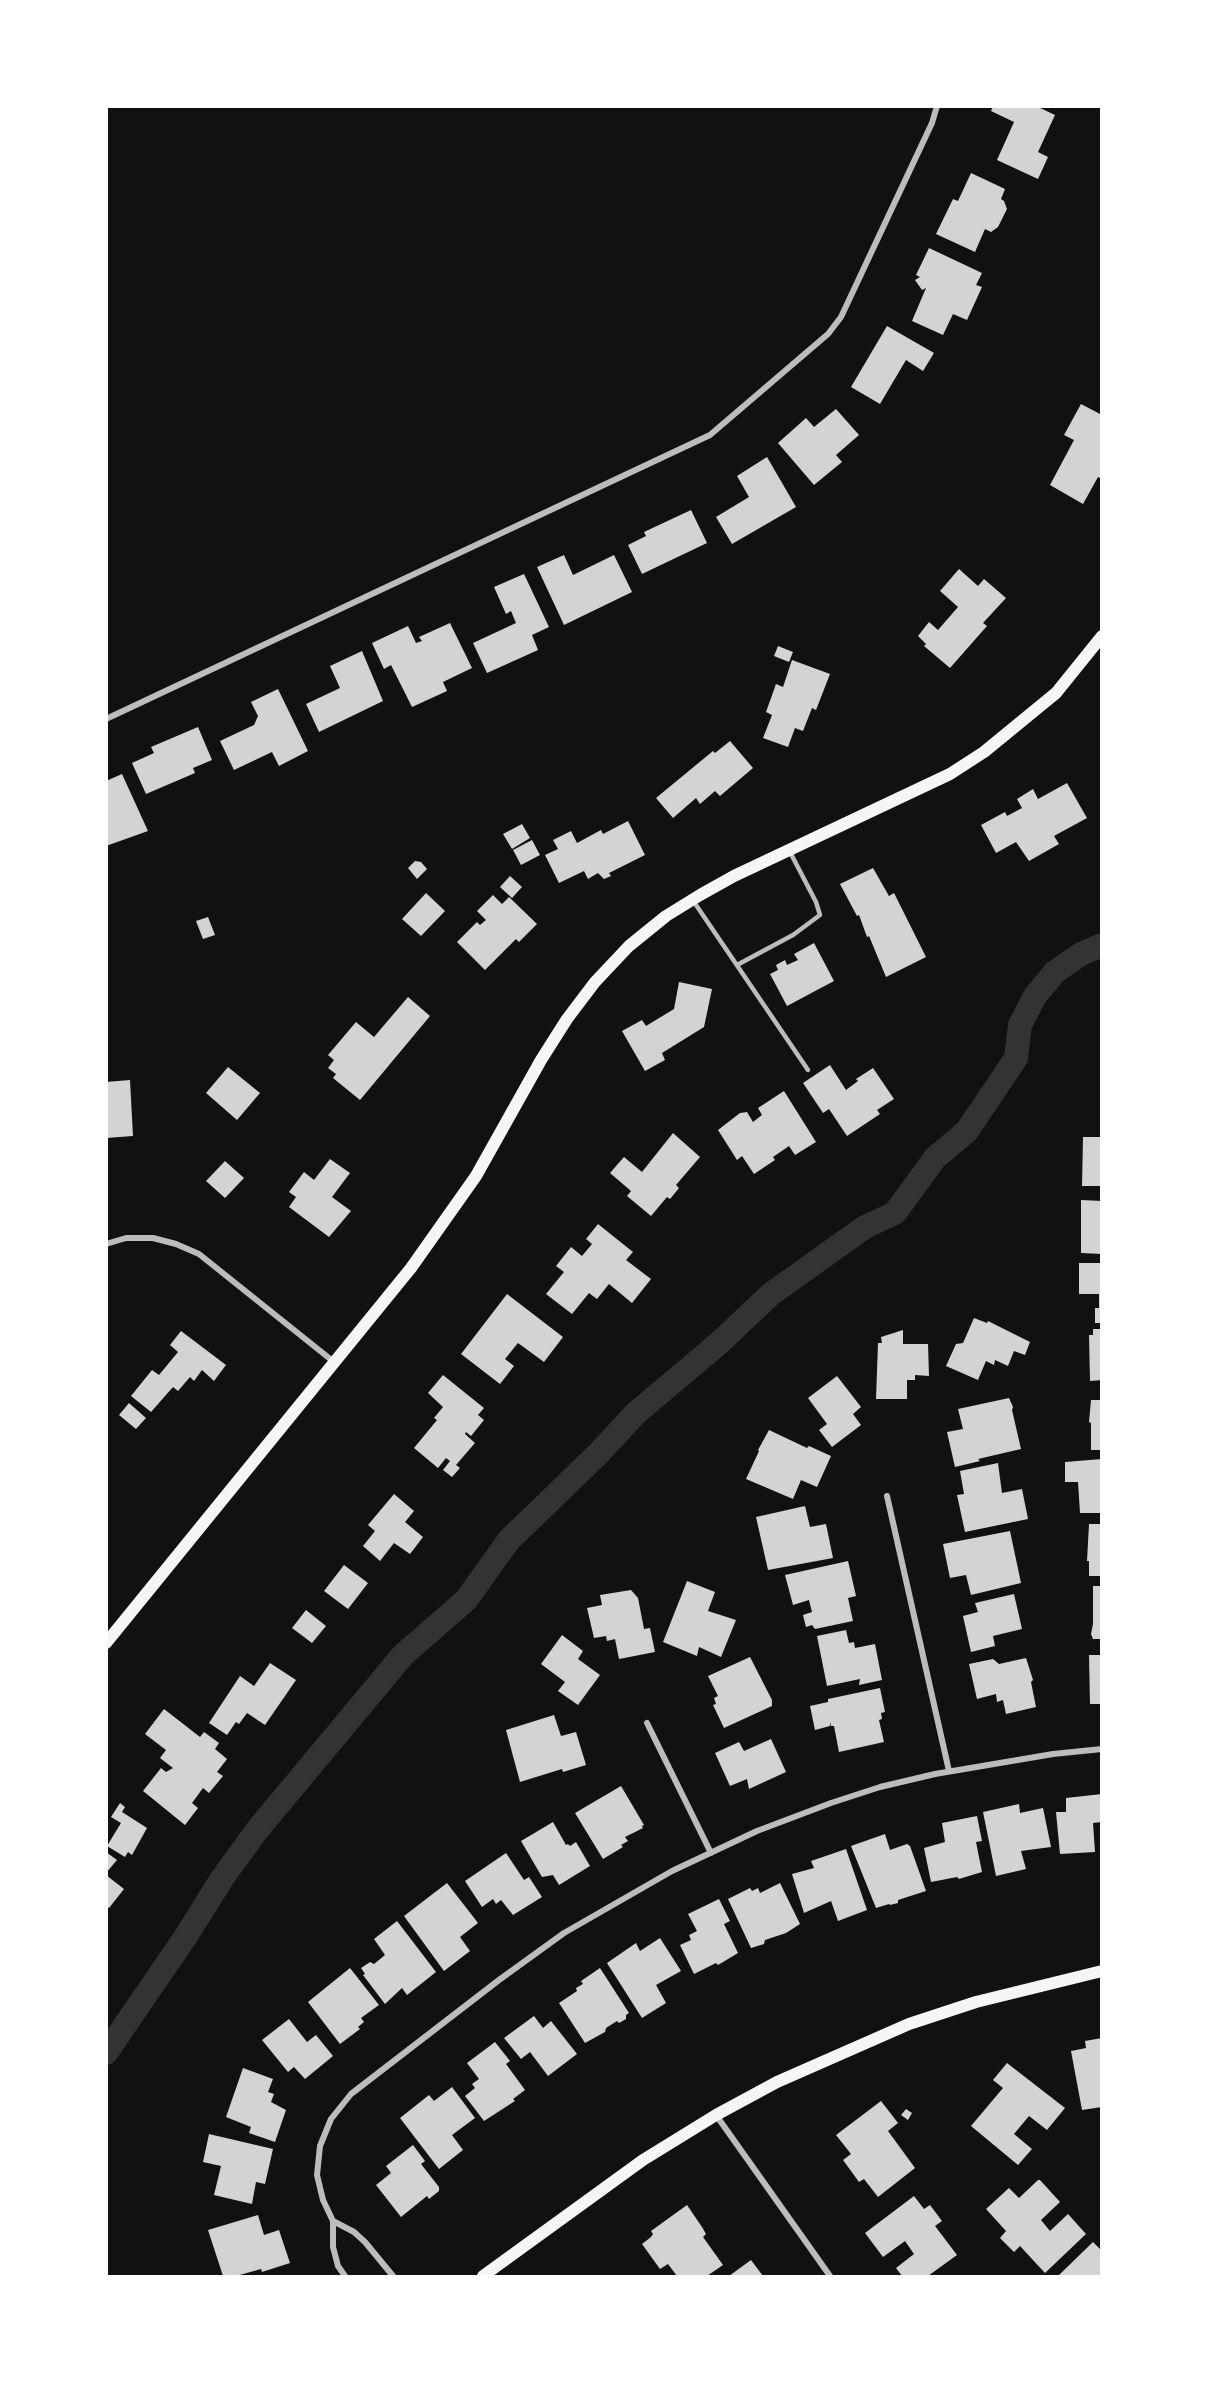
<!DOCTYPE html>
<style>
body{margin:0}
#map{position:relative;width:1208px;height:2383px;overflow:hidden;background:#111;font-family:Commissioner,sans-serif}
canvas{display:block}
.frame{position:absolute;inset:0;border:108px solid #fff;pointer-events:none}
</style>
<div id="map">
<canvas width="1208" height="2383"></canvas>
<div class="frame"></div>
</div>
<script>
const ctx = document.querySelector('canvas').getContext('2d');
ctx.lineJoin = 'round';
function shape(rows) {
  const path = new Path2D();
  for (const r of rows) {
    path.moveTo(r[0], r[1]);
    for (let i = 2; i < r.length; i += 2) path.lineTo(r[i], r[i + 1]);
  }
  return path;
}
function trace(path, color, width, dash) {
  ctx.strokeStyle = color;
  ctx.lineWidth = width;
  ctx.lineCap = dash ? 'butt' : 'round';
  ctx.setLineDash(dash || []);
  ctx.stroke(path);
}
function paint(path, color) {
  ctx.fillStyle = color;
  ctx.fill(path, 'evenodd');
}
trace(shape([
 [106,2053,186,1936,223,1877,258,1829,403,1655,466,1600,509,1540,599,1453,636,1413,718,1344,771,1294,865,1227,895,1213,935,1158,967,1131,1016,1058,1020,1025,1035,996,1055,972,1081,954,1102,945]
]), '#333', 24);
paint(shape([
 [993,106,1036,106,1055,115,1038,152,1048,157,1038,179,997,160,1014,122,991,111],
 [971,173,1005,189,1001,199,1004,201,1007,209,998,227,991,232,985,229,975,252,936,234,953,199,958,201],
 [929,248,982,273,976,285,982,287,967,320,953,314,943,335,912,321,926,288,922,290,915,280,920,277,916,275],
 [887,326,934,353,923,371,906,360,880,404,851,387],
 [1081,404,1102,415,1102,479,1098,477,1083,504,1050,485,1074,440,1064,435],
 [836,409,859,435,836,455,842,462,814,485,778,443,806,418,814,427],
 [767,457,796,507,732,544,716,517,749,497,737,476],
 [691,510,707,543,642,574,628,545,646,536,644,532],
 [564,555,573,575,614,555,632,592,564,625,537,567],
 [959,569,978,586,984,579,1006,598,983,623,987,626,950,668,924,646,926,644,918,636,929,622,938,630,958,607,940,591],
 [524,574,549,627,532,635,538,650,487,673,473,643,516,623,511,611,506,614,494,587],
 [450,623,472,668,443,682,447,691,412,707,391,665,384,669,372,643,408,626,416,643,422,641,419,637],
 [778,646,793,652,789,662,774,656],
 [362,651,383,701,319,732,306,704,340,688,330,666],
 [792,660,830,674,816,710,812,708,803,731,795,728,788,747,763,738,772,715,766,712,776,684,783,687],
 [278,689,308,751,279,766,272,752,234,770,220,741,254,725,258,716,251,702],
 [198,727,212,760,193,768,195,773,146,794,132,763,154,753,151,747],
 [730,741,753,768,720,796,715,791,700,804,696,798,673,818,656,798,713,751,715,753],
 [122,774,148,831,106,846,106,781],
 [1067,783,1087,818,1054,836,1059,844,1029,861,1016,842,996,853,981,825,1005,812,1007,816,1022,808,1017,799,1033,789,1038,799],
 [628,821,645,855,609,873,611,876,604,879,598,873,588,879,584,871,559,883,545,855,558,849,553,840,571,831,577,843,601,830,603,834],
 [522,824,530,838,512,849,503,834],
 [532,840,540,855,521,865,513,850],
 [415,861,421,862,427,869,417,879,408,868],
 [873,868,889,896,894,893,926,957,886,977,869,936,867,937,859,915,857,916,840,884],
 [510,876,522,887,512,898,500,887],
 [426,893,445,911,421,936,402,919],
 [493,895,502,904,509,897,537,924,519,942,516,939,485,970,457,942,477,922,480,925,486,920,477,911],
 [208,917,215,935,203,939,196,921],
 [814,943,834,981,787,1006,770,974,778,970,776,965,785,960,787,965,798,960,794,954],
 [679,982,712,989,704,1027,662,1053,665,1060,645,1071,622,1031,642,1020,646,1026,674,1009],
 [408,997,430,1016,360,1100,333,1078,336,1074,328,1068,334,1060,328,1055,356,1022,374,1037],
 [830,1065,846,1090,858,1081,856,1079,873,1068,894,1099,877,1110,880,1114,847,1136,829,1109,823,1113,803,1083],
 [228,1067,260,1093,237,1120,206,1093],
 [130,1080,133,1136,106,1138,106,1082],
 [784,1091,816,1142,795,1155,789,1146,773,1157,775,1160,754,1174,742,1156,737,1160,718,1130,740,1113,747,1112,753,1122,762,1115,758,1108],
 [673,1133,700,1157,676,1185,679,1188,670,1199,667,1197,651,1216,627,1196,631,1191,610,1173,624,1157,642,1172],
 [1083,1137,1102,1137,1102,1186,1082,1186],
 [330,1159,350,1173,332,1197,351,1211,329,1237,289,1207,296,1197,289,1192,304,1172,314,1180],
 [225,1161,244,1178,225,1198,206,1181],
 [1081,1200,1102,1201,1102,1254,1081,1253],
 [598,1224,633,1252,626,1260,651,1279,632,1303,609,1284,597,1299,589,1293,572,1314,546,1294,564,1272,556,1266,571,1247,582,1256,592,1244,586,1239],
 [1079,1263,1102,1263,1102,1323,1095,1323,1095,1308,1099,1308,1099,1294,1079,1294],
 [507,1294,563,1337,544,1362,518,1343,505,1359,514,1366,500,1384,461,1354],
 [974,1318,987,1323,988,1321,1030,1342,1025,1355,1014,1351,1008,1366,995,1360,994,1365,986,1361,978,1380,946,1366,956,1344,963,1343],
 [1093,1329,1102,1329,1102,1380,1090,1381,1089,1335,1093,1335],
 [903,1330,903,1344,928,1344,929,1376,915,1375,915,1380,907,1380,907,1399,876,1399,878,1343,882,1343,881,1337],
 [181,1331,226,1365,214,1381,202,1370,194,1381,190,1377,178,1391,173,1387,151,1412,131,1396,152,1370,159,1375,178,1352,170,1345],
 [443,1375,484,1408,478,1415,484,1420,471,1436,466,1432,465,1434,475,1443,456,1465,460,1468,452,1477,443,1470,450,1461,446,1458,438,1468,414,1448,437,1420,434,1418,443,1407,428,1393],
 [837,1376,861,1407,853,1414,861,1425,832,1447,819,1430,827,1424,808,1398],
 [1009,1398,1013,1407,1012,1410,1021,1449,978,1459,980,1461,955,1467,947,1432,963,1429,958,1409],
 [1091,1400,1102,1400,1102,1450,1091,1450,1091,1423,1089,1422],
 [129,1403,146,1418,136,1429,119,1415],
 [769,1430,807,1448,809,1446,831,1456,817,1487,801,1480,793,1499,746,1479,759,1451,758,1450],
 [1102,1459,1102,1513,1080,1513,1078,1482,1065,1482,1065,1462],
 [998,1463,1002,1493,1022,1489,1028,1519,965,1532,957,1495,964,1494,960,1471],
 [394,1494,414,1511,405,1522,423,1537,410,1554,394,1543,380,1561,363,1546,375,1531,368,1525],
 [805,1506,810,1527,826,1524,833,1558,768,1570,756,1517],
 [1089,1524,1102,1524,1102,1576,1089,1576,1089,1561,1087,1561],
 [1010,1531,1021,1583,971,1595,966,1575,950,1578,943,1544],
 [848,1561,856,1596,848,1598,853,1621,815,1629,812,1625,806,1627,803,1615,812,1612,809,1600,793,1605,785,1575],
 [344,1565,368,1583,348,1609,324,1591],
 [687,1581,715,1592,708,1611,736,1620,721,1657,699,1647,697,1656,663,1642],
 [1093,1586,1102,1586,1102,1639,1093,1639,1091,1634,1093,1624],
 [631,1590,638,1598,644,1629,650,1628,655,1652,619,1659,615,1639,607,1641,606,1636,594,1638,587,1608,602,1605,600,1595],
 [1014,1594,1022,1629,993,1636,995,1646,971,1652,963,1616,978,1612,975,1603],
 [306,1610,326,1626,312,1643,292,1628],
 [846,1630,849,1643,854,1642,855,1648,875,1644,882,1680,859,1685,860,1679,827,1686,817,1636],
 [562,1635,583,1651,578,1659,600,1675,578,1705,558,1691,565,1682,541,1664],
 [1089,1655,1102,1655,1102,1704,1090,1704],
 [750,1657,772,1700,772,1706,724,1728,713,1705,716,1704,714,1698,718,1696,708,1676],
 [1026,1658,1033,1680,1031,1682,1036,1707,1006,1714,1003,1700,997,1702,996,1694,977,1699,969,1664,993,1659,999,1664],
 [270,1663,296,1680,265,1725,247,1713,239,1724,236,1722,227,1735,209,1723,240,1676,254,1686],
 [880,1688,885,1712,881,1713,882,1719,879,1720,884,1742,839,1752,834,1726,831,1726,831,1722,830,1726,815,1730,810,1706,828,1702,828,1699],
 [164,1709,200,1737,204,1732,219,1743,215,1749,227,1759,217,1772,223,1776,209,1793,203,1788,192,1803,198,1808,185,1825,143,1791,161,1768,166,1772,173,1768,160,1758,166,1750,145,1734],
 [554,1715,561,1736,576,1732,586,1765,563,1772,562,1769,520,1782,506,1730],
 [771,1739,786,1772,749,1789,747,1779,730,1786,715,1753,739,1742,744,1751],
 [621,1786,644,1825,642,1826,643,1828,625,1837,628,1841,621,1845,623,1847,603,1859,575,1813],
 [1102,1794,1102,1822,1093,1823,1095,1852,1060,1854,1056,1812,1066,1812,1066,1798],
 [120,1803,125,1807,122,1812,147,1828,132,1855,128,1852,125,1857,107,1846,121,1823,111,1817],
 [1019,1804,1020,1813,1043,1808,1051,1847,1021,1851,1026,1869,996,1876,983,1812],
 [977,1816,982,1841,976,1842,982,1872,959,1879,957,1877,931,1882,924,1848,945,1842,942,1823],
 [553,1822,566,1845,568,1844,570,1846,576,1842,590,1866,559,1885,553,1875,542,1877,521,1841],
 [885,1834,890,1850,907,1844,910,1846,926,1891,898,1900,898,1903,890,1905,889,1904,876,1908,851,1846],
 [846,1849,867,1910,838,1921,831,1901,804,1913,792,1874,814,1868,811,1861],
 [106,1852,117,1860,106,1873],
 [506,1853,524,1880,529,1877,542,1897,513,1915,501,1900,496,1904,493,1899,482,1907,465,1881],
 [106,1875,124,1889,109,1908,106,1906],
 [447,1883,478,1923,460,1937,470,1951,444,1971,404,1916],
 [780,1883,800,1924,786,1933,765,1940,764,1944,751,1948,728,1899,750,1888,752,1891,758,1888,760,1893],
 [719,1899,730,1921,724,1924,738,1953,718,1965,716,1963,694,1974,680,1945,691,1940,689,1935,697,1931,688,1914],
 [397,1921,436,1972,407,1995,402,1988,385,2004,363,1975,365,1974,361,1968,370,1962,374,1964,385,1955,374,1939],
 [660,1938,681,1971,656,1985,666,2003,642,2018,607,1963,636,1943,640,1951],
 [350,1968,379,2005,361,2018,364,2022,358,2027,360,2029,340,2044,308,2002],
 [600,1968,629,2013,626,2015,626,2019,619,2023,617,2021,606,2028,605,2032,585,2043,559,2003,577,1991,576,1988,583,1984,581,1981],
 [534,2016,543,2028,551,2021,577,2054,548,2076,530,2052,521,2059,504,2038],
 [289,2019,307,2042,316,2035,333,2056,305,2079,294,2067,288,2072,262,2040],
 [1102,2038,1102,2107,1082,2110,1071,2051,1086,2048,1085,2041],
 [495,2042,510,2061,506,2064,525,2090,513,2099,515,2101,484,2121,465,2096,475,2088,472,2084,479,2079,467,2063],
 [1007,2063,1065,2108,1047,2130,1029,2116,1014,2134,1032,2149,1018,2165,971,2126,1003,2088,993,2080],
 [243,2068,273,2079,268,2092,274,2094,271,2102,286,2110,275,2142,249,2133,251,2127,226,2117],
 [452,2087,475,2118,452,2135,463,2150,439,2169,400,2118,429,2095,434,2101],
 [881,2101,898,2123,888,2131,915,2168,878,2197,864,2179,859,2182,843,2160,851,2154,836,2135],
 [906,2109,912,2113,908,2120,901,2115],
 [209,2134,273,2149,265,2184,256,2182,252,2204,214,2195,221,2166,203,2162],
 [413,2145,425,2161,421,2164,439,2187,439,2191,429,2199,427,2196,401,2217,376,2185,391,2173,386,2166],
 [1038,2180,1040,2180,1060,2202,1041,2220,1050,2231,1068,2214,1086,2234,1045,2273,1020,2246,1014,2252,1000,2238,1006,2231,986,2209,1009,2188,1019,2198],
 [914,2196,924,2209,930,2205,942,2221,935,2226,957,2255,928,2276,902,2276,896,2268,914,2254,905,2241,883,2257,865,2233],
 [687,2205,702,2227,706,2234,703,2237,723,2265,707,2276,677,2276,668,2264,660,2269,642,2244,651,2237,653,2234,651,2231],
 [258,2215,264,2235,279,2230,290,2263,262,2272,261,2269,236,2276,223,2276,208,2230],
 [1093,2242,1102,2251,1102,2276,1061,2276,1059,2275],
 [751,2260,763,2276,729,2276]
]), '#d3d3d3');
trace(shape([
 [694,902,808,1070],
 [737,965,793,935,820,915,816,902,790,852]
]), '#bcbcbc', 4.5);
trace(shape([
 [106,719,710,435,828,334,841,317,932,123,937,106],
 [106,1244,126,1238,153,1238,176,1244,199,1254,334,1362],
 [887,1496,949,1771],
 [647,1723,711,1853],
 [716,2115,830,2276],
 [333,2221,354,2232,365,2242,393,2276],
 [345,2276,338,2266,333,2247,333,2221,323,2200,317,2175,320,2146,331,2119,351,2094,499,1980,564,1933,672,1871,757,1831,831,1803,880,1787,935,1774,1053,1754,1102,1749]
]), '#bcbcbc', 6);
trace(shape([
 [106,1643,411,1268,476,1176,541,1060,567,1019,595,982,629,946,666,916,700,895,734,876,950,774,984,752,1056,693,1102,636],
 [483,2276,643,2160,716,2115,777,2082,909,2024,976,2002,1102,1971]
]), '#f5f5f5', 12);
</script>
